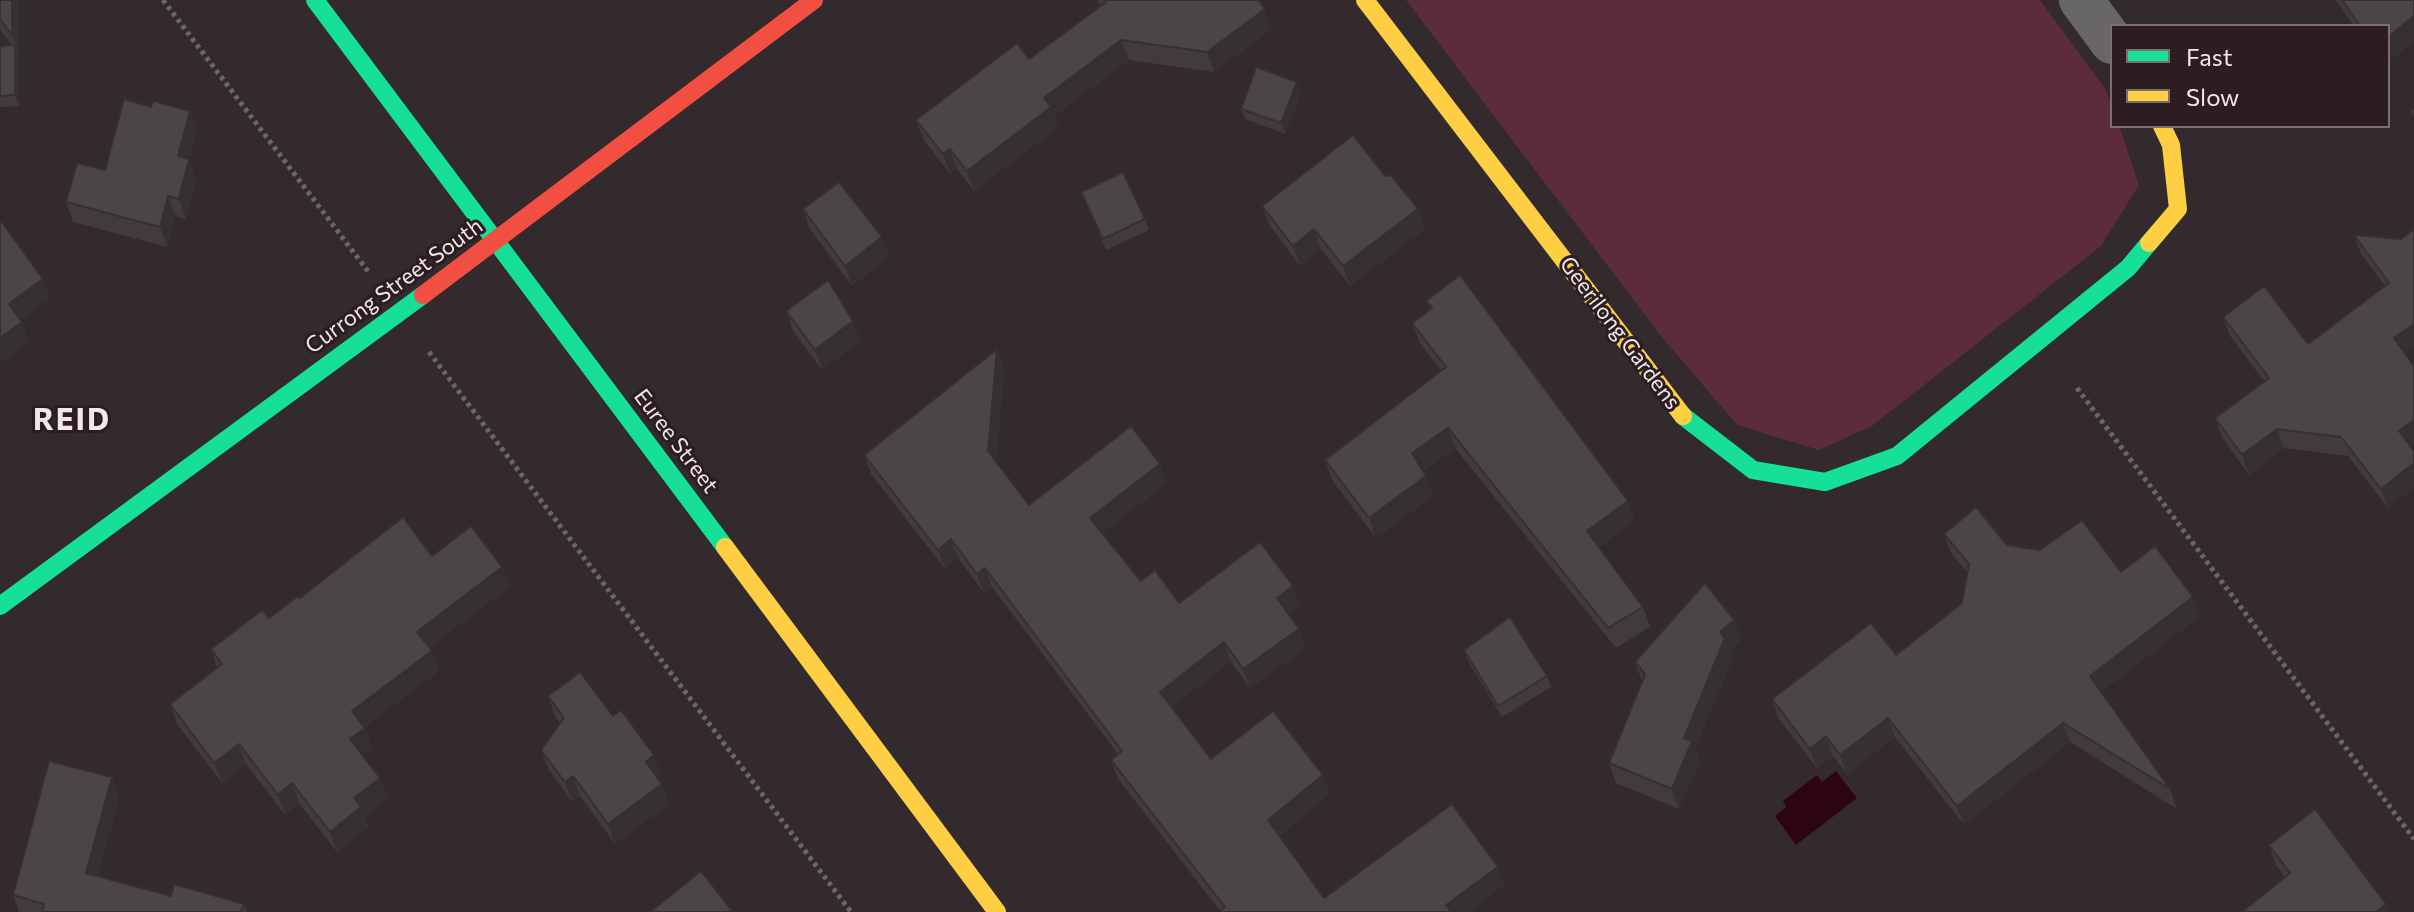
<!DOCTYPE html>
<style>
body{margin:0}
#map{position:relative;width:2414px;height:912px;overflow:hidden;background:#322a2c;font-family:Commissioner,sans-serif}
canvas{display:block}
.legend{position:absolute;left:2110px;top:24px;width:280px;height:104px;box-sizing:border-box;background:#2c1d21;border:2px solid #7b6e71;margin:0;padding:10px 14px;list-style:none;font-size:24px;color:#f2e7ea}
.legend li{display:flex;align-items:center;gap:16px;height:40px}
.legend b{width:40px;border:2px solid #7b6e71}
</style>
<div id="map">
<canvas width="2414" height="912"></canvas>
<ul class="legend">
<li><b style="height:10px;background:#16e098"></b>Fast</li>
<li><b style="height:10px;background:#ffcf43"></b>Slow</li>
</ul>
</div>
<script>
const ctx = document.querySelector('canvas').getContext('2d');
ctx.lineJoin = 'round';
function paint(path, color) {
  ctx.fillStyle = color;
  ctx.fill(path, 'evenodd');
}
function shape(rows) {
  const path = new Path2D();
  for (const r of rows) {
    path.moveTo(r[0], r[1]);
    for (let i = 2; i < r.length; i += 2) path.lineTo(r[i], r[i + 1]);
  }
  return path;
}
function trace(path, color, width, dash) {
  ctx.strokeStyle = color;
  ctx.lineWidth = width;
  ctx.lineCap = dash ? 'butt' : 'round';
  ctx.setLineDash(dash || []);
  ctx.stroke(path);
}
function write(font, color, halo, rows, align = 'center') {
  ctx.font = font + ' Commissioner,sans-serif';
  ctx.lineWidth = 6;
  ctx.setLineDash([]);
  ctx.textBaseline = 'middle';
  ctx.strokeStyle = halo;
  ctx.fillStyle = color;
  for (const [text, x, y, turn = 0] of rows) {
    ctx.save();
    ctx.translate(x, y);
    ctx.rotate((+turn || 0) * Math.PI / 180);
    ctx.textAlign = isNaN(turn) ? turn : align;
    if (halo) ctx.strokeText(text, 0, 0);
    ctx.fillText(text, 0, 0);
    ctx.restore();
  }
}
paint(shape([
 [1406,0,2040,0,2106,90,2112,107,2112,126,2119,126,2139,185,2101,246,1872,426,1819,450,1737,425,1661,336]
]), '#5c2c3d');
paint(shape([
 [1836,771,1857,798,1796,845,1775,816,1786,807,1783,801,1817,775,1822,782]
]), '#2d0413');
trace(shape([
 [163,0,370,274],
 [429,352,851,912],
 [2077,388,2414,839]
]), '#6b6668', 5, [4, 4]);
trace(shape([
 [2081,0,2112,42]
]), '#696667', 44);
trace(shape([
 [315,0,725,547],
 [1683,416,1753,470,1825,482,1897,456,2128,268,2149,243],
 [0,606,423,295]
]), '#16e098', 18);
trace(shape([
 [1365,0,1683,416],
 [2149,243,2178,209,2171,145,2162,126],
 [725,547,997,912]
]), '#ffcf43', 18);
trace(shape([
 [423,295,814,0]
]), '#f24e42', 18);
paint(shape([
 [0,0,19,0,19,106,0,107,0,46,12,45,0,30],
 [1097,0,1258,0,1272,29,1214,72,1129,60,1054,116,1058,127,974,191,957,169,950,174,924,140,916,120,1029,59,1101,6],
 [2336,0,2414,0,2414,41,2388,62,2388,26,2354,26],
 [1297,82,1301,92,1285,134,1245,119,1241,109],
 [151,107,190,111,197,131,189,161,196,179,186,219,175,216,167,247,73,222,66,202,105,170],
 [1385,176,1418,209,1425,229,1350,286,1321,249,1300,266,1270,226,1262,206],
 [1081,192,1145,219,1149,230,1106,250],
 [803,209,882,237,889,257,852,286,810,229],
 [2354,235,2401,239,2406,354,2414,366,2414,444,2411,447,2388,508,2348,456,2284,448,2249,475,2222,437,2215,418,2264,381,2230,336,2223,317,2308,344,2385,286,2361,254],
 [1426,301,1628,501,1635,521,1599,547,1643,607,1650,627,1616,648,1455,448,1423,471,1433,496,1376,538,1332,480,1325,460,1441,371,1420,343,1412,323,1430,309],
 [786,311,853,321,860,341,822,370,793,331],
 [1004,368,996,461,1029,505,1160,464,1167,483,1102,533,1141,581,1179,603,1293,586,1300,605,1288,614,1306,648,1250,688,1231,662,1171,707,1211,759,1323,775,1330,794,1279,836,1324,898,1498,867,1504,886,1220,911,1118,779,1111,760,1118,754,992,587,984,593,958,558,945,569,871,474,864,455],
 [1944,534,2007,545,2121,572,2193,597,2200,616,2101,692,2170,789,2177,809,2070,742,1964,825,1895,737,1847,774,1833,756,1817,768,1779,719,1772,699,1896,655,1962,603,1968,573,1951,553],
 [432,556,502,567,509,587,429,648,432,651,439,671,365,727,372,748,362,755,380,778,388,798,364,816,369,827,337,852,299,803,285,815,246,764,222,783,177,724,170,704,217,668,211,649,269,618,300,598],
 [1734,620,1741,640,1730,650,1733,658,1695,749,1700,761,1679,809,1616,783,1609,763,1642,681,1635,662],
 [1464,650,1547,676,1551,687,1502,717,1468,661],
 [548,696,613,716,662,775,657,778,662,784,669,804,615,844,580,796,572,802,549,770,541,750,560,723,555,716],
 [112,777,119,797,98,876,171,896,244,904,247,912,19,912,13,895],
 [2269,845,2386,904,2389,912,2243,912,2285,877,2276,865]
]), '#413b3d');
paint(shape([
 [12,0,19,0,19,55,12,35],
 [1265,9,1272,29,1214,72,1207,52],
 [2414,16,2414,41,2388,62,2388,37],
 [1121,40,1129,60,1054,116,1058,127,974,191,967,171,1044,98],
 [15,45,19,56,19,106,15,95],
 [1297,82,1301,92,1285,134,1281,123],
 [190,111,197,131,189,161,196,179,186,219,179,199,178,156],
 [950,149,957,169,950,174,943,154],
 [168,196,175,216,167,247,160,227],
 [1418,209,1425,229,1350,286,1343,266],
 [1314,229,1321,249,1300,266,1293,246],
 [882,237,889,257,852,286,845,266],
 [43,279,50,299,17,324,9,304],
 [853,321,860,341,822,370,815,350],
 [22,322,29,342,0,363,0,338],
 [2414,324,2414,348,2401,357,2394,338],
 [997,349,1004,368,995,470,988,451],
 [2414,420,2414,444,2406,450,2399,431],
 [1448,428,1455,448,1419,473,1412,453],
 [2277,429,2284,448,2249,475,2242,455],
 [2414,463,2414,488,2388,508,2381,489],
 [1160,464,1167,483,1097,537,1090,518],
 [1426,476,1433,496,1376,538,1369,518],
 [1628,501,1635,521,1594,551,1587,531],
 [951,539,958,558,945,569,938,550],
 [502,567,509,587,424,652,417,632],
 [985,568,992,587,984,593,977,574],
 [1293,586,1300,605,1284,617,1277,598],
 [2193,597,2200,616,2097,695,2090,676],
 [1734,620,1741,640,1730,650,1733,658,1695,749,1700,761,1679,809,1672,789,1684,738,1720,632],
 [1299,629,1306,648,1250,688,1243,669],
 [1224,642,1231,662,1167,711,1160,692],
 [432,651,439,671,360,731,352,711],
 [1888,718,1895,737,1847,774,1840,755],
 [2063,723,2070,742,1964,825,1957,806],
 [365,728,372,748,357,759,350,739],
 [1826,736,1833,756,1817,768,1810,749],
 [239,744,246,764,222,783,214,763],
 [654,755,662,775,653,782,646,762],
 [1323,775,1330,794,1275,839,1268,820],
 [573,776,580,796,572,802,565,782],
 [112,777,119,797,93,893,86,873],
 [380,778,388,798,364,816,369,827,337,852,330,832,354,798],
 [292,783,299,803,285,815,278,795],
 [662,784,669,804,615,844,608,824],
 [1498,867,1504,886,1469,912,1449,912,1446,905],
 [2386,904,2389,912,2376,912]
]), '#353032');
const building = shape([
 [0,0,12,0,12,35,0,19,0,0],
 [1104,0,1258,0,1265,9,1207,52,1121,40,1044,98,1051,107,967,171,950,149,943,154,916,120,1017,43,1029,59,1106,2,1104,0],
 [2342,0,2414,0,2414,16,2388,37,2388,26,2360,26,2342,0],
 [15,45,15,95,0,96,0,46,15,45],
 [1256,67,1297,82,1281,123,1241,109,1256,67],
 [124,99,151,107,153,101,190,111,178,156,189,159,179,199,168,196,160,227,66,202,77,163,105,170,124,99],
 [2414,108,2414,117,2410,111,2414,108],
 [1353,135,1385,176,1391,175,1418,209,1343,266,1314,229,1293,246,1262,206,1353,135],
 [1123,172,1145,219,1103,239,1081,192,1123,172],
 [839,182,882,237,845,266,803,209,839,182],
 [2,222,43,279,9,304,22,322,0,338,0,223,2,222],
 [2414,229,2414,324,2394,338,2414,366,2414,420,2399,431,2414,451,2414,463,2381,489,2341,437,2277,429,2242,455,2215,418,2269,378,2223,317,2264,286,2308,344,2389,283,2354,235,2401,239,2414,229],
 [1460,275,1628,501,1587,531,1643,607,1608,628,1448,428,1412,453,1426,476,1369,518,1325,460,1446,367,1412,323,1432,308,1426,301,1460,275],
 [828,280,853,321,815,350,786,311,828,280],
 [997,349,988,451,1029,505,1131,426,1160,464,1090,518,1141,581,1155,570,1179,603,1260,542,1293,586,1277,598,1299,629,1243,669,1224,642,1160,692,1211,759,1273,711,1323,775,1268,820,1324,898,1452,804,1498,867,1446,905,1452,912,1218,912,1225,907,1111,760,1122,751,985,568,977,574,951,539,938,550,864,455,997,349],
 [1976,507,2007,545,2040,550,2082,520,2121,572,2155,546,2193,597,2090,676,2170,789,2063,723,1957,806,1888,718,1840,755,1826,736,1810,749,1772,699,1871,623,1896,655,1962,603,1969,564,1944,534,1976,507],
 [403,517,432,556,471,526,502,567,417,632,432,651,352,711,365,728,350,739,380,778,354,798,361,807,330,832,292,783,278,795,239,744,214,763,170,704,222,664,211,649,262,610,269,618,298,596,300,598,403,517],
 [1705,583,1734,620,1720,632,1725,638,1684,738,1692,741,1672,789,1609,763,1645,674,1635,662,1705,583],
 [1510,617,1547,676,1498,706,1464,650,1510,617],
 [580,672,613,716,621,710,654,755,646,762,662,784,608,824,573,776,565,782,541,750,564,718,548,696,580,672],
 [49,761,112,777,86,873,171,896,174,884,244,904,241,912,42,912,44,904,13,895,49,761],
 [2315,809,2386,904,2376,912,2242,912,2290,873,2269,845,2315,809],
 [701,871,733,912,650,912,701,871]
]);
paint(building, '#4c4547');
trace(building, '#353032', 2);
write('22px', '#f2e7ea', '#2c1d21', [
 ["Currong Street South",394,286,-36],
 ["Geerilong Gardens",1620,333,53],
 ["Euree Street",676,441,53]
]);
ctx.letterSpacing = '2px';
write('bold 30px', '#f2e7ea', '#2c1d21', [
 ["REID",72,420]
]);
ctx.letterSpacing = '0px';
</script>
